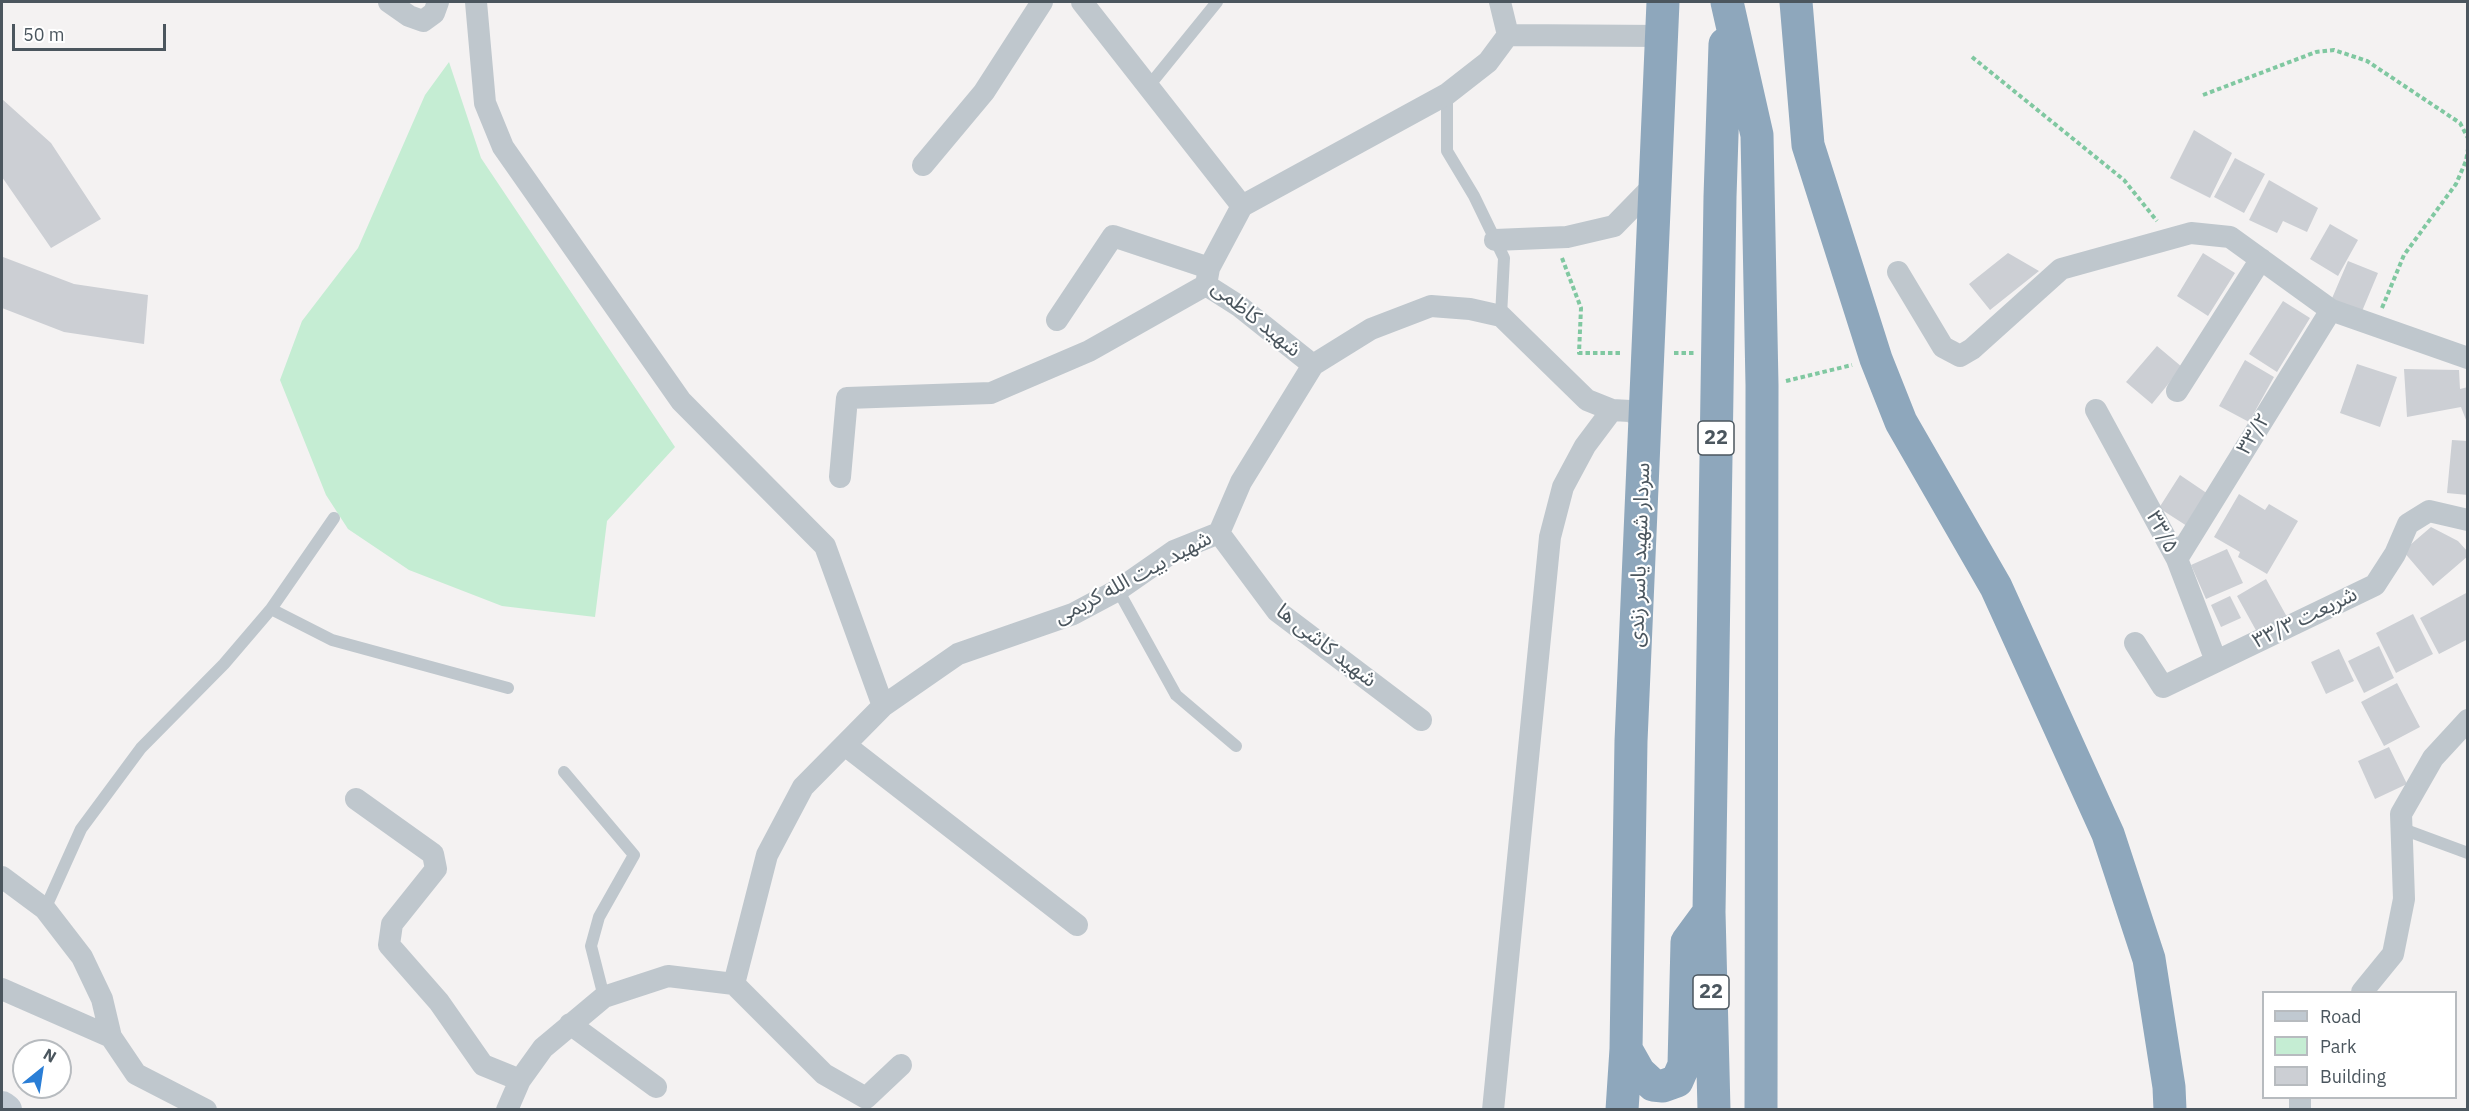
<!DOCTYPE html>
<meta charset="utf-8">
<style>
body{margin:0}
#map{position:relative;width:2469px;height:1111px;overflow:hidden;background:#f4f2f2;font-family:"IBM Plex Sans",sans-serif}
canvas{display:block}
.frame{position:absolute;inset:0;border:3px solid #4b565e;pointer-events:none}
.legend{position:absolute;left:2262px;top:991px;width:195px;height:108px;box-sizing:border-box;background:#fff;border:2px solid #b7bbbf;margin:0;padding:8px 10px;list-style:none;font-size:18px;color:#4b565e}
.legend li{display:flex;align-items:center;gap:12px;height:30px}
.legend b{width:30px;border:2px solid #b7bbbf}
.north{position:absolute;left:12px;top:1039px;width:60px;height:60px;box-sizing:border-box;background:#fff;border:2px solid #b7bbbf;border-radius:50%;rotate:30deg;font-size:16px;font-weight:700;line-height:24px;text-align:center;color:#4b565e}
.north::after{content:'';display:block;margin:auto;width:21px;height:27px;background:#2a7ed6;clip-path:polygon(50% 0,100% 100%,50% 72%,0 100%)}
.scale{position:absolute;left:12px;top:24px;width:154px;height:27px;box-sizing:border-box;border:3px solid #4b565e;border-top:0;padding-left:8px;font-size:18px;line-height:21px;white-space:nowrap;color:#4b565e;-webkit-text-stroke:4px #fff;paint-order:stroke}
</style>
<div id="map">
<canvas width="2469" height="1111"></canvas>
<div class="frame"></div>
<ul class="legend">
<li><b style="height:8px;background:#c0c9d1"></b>Road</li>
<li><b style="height:16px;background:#c5edd3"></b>Park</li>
<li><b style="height:16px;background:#cccfd4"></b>Building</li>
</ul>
<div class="north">N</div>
<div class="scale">50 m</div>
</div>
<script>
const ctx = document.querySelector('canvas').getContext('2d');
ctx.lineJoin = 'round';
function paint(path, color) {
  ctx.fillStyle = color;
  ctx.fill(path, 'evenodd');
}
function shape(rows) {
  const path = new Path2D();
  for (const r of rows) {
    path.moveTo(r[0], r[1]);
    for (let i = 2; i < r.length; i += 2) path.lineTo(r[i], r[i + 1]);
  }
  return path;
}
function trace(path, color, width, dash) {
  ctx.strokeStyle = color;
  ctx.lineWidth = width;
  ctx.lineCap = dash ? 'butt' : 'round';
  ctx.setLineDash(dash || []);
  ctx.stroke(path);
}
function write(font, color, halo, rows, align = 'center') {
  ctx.font = font + ' "IBM Plex Sans","Noto Sans Arabic",sans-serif';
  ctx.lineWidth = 4.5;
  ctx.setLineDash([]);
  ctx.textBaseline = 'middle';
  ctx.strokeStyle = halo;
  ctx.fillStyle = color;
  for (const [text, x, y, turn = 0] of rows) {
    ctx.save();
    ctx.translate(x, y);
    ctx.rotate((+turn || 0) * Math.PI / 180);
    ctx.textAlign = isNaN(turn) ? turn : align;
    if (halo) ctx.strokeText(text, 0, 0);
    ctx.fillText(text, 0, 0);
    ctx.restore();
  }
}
paint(shape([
 [449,62,481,158,675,447,607,521,595,617,502,606,409,570,348,529,326,495,280,380,302,321,358,248,425,95]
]), '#c5edd3');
paint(shape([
 [2,99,51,143,101,219,51,248,2,177],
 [2194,130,2232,153,2210,198,2170,178],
 [2235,158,2265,174,2244,213,2214,197],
 [2269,180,2318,208,2307,232,2283,221,2277,233,2249,220],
 [2330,224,2358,240,2338,276,2310,259],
 [2008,253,2039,271,1990,310,1969,284],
 [2203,253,2235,273,2208,316,2177,296],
 [3,257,74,284,148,295,144,344,64,332,2,308],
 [2348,261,2378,273,2360,316,2330,303],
 [2283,301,2310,318,2277,372,2249,354],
 [2157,346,2182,367,2152,404,2126,382],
 [2245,360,2274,377,2249,422,2219,406],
 [2357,364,2397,377,2380,427,2340,413],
 [2404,369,2459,370,2460,389,2468,387,2468,425,2461,407,2407,417],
 [2452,440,2468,441,2468,495,2447,493],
 [2180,475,2208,494,2187,526,2159,508],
 [2239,494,2265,510,2269,504,2298,521,2267,574,2238,557,2240,552,2214,537],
 [2431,527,2458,541,2468,552,2468,556,2433,586,2403,551],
 [2227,549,2243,583,2206,599,2191,565],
 [2266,579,2287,617,2258,634,2237,596],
 [2468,592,2468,639,2439,654,2420,618],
 [2230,596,2241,618,2221,627,2211,605],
 [2413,614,2433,654,2396,673,2376,633],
 [2379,646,2394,678,2364,693,2348,661],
 [2339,649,2354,681,2326,694,2311,662],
 [2397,683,2420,727,2384,746,2361,702],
 [2389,747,2407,784,2375,799,2358,761]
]), '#cccfd4');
trace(shape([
 [1972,57,2124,180,2157,221],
 [2203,95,2316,52,2334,50,2367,61,2460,123,2468,138],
 [1562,258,1581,308,1579,353,1622,353],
 [2382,308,2404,255,2456,184,2466,161,2468,149],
 [1674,353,1694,353],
 [1786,381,1852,365]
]), '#80c8a1', 4, [4.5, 3]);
trace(shape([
 [1148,87,1217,2],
 [1447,94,1447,151,1474,196,1504,258,1501,316],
 [1118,590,1176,695,1236,746],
 [271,609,332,640,508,688],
 [564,772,634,855,599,917,591,946,604,997],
 [2400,828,2468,853],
 [45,909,81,829,141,748,224,664,271,609,334,518]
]), '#bfc7cd', 12);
trace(shape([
 [389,2,409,16,423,21,434,13,438,2],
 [476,2,485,103,503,147,681,401,825,546,883,706],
 [1082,2,1242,206,1447,94,1488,62,1508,35,1663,36],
 [1500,2,1508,35],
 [923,165,984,92,1042,2],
 [1242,206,1209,268,1206,285,1239,306,1313,365],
 [1495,240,1567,237,1614,226,1656,183],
 [1898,272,1943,347,1960,356,1972,349,2061,269,2191,233,2230,237,2331,310,2468,358],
 [1057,320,1113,236,1209,268],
 [2177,391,2261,259],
 [2096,410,2177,559,2216,661],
 [840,477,847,398,991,393,1089,351,1206,285],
 [1219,533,1277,611,1421,720],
 [2177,559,2331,310],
 [2135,643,2163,687,2375,585,2395,554,2408,524,2429,511,2468,520],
 [845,745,1077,925],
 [356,799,433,854,436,869,392,924,389,945,439,1002,483,1065,520,1080],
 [2,877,45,909,82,957,102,999,111,1037,136,1074,206,1110],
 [734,984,824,1074,866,1098,901,1065],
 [2,989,111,1037],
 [2362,992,2393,954,2404,899,2401,814,2433,758,2468,720],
 [570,1024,656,1087],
 [507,1110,520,1080,543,1048,604,997,668,976,734,984,767,855,803,787,883,706,958,654,1073,614,1118,590,1174,551,1219,533,1241,482,1313,365,1371,329,1431,306,1470,309,1501,316,1587,400,1612,410,1630,411,1645,419],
 [1493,1110,1550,537,1563,487,1585,446,1612,410],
 [2300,1110,2300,1098]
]), '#bfc7cd', 22);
trace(shape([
 [2,1107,6,1110]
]), '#c0c9d1', 32);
trace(shape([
 [1727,2,1757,135,1762,385,1761,1110],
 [1796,2,1808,145,1876,359,1901,422,1996,587,2108,834,2149,959,2169,1087,2170,1110],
 [1626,1049,1639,1072,1653,1085,1663,1086,1677,1081,1684,1065,1687,942,1709,912],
 [1622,1110,1626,1049,1631,741,1663,2],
 [1714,1110,1709,912,1720,197,1725,44]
]), '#8ea7bc', 33);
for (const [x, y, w] of [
 [1716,438,36],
 [1711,992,36]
]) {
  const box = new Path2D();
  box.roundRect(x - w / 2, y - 17, w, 34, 4.5);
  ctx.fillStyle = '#fff';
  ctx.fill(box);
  trace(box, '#4b565e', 1.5);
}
write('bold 20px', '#4b565e', null, [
 ["22",1716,438],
 ["22",1711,992]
]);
write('21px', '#4b565e', '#fff', [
 ["شهید کاظمی",1256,319,39],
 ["۳۳/۲",2254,434,-58],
 ["۳۳/۵",2162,532,62],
 ["سردار شهید یاسر زندی",1640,555,-88],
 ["شهید بیت الله کریمی",1133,578,-28],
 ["شریعت ۳۳/۳",2305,618,-26],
 ["شهید کاشی ها",1326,646,38]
]);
</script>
